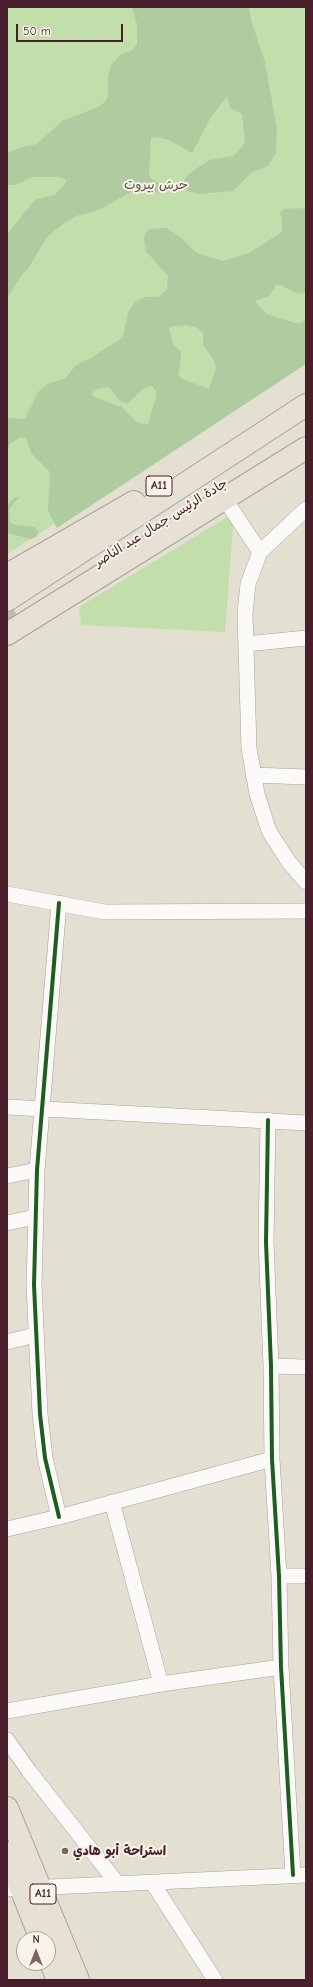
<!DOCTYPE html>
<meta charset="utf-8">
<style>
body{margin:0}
#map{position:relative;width:313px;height:1987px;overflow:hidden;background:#e3e0d1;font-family:"Comic Neue",sans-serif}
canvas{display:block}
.frame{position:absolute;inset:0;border:8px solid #4a1f2b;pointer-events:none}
.north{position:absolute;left:16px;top:1931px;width:40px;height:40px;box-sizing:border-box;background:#f7f3e8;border:1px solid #b29e9c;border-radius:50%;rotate:0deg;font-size:11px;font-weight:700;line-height:16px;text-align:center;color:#4a1f2b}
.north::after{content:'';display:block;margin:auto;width:14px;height:18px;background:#806365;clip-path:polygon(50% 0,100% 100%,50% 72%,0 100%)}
.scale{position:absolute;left:16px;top:24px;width:107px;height:18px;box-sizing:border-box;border:2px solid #4a1f2b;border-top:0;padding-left:5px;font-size:12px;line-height:14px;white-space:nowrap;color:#4a1f2b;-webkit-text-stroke:3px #f7f3e8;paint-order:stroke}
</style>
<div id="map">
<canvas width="313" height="1987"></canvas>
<div class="frame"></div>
<div class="north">N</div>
<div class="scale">50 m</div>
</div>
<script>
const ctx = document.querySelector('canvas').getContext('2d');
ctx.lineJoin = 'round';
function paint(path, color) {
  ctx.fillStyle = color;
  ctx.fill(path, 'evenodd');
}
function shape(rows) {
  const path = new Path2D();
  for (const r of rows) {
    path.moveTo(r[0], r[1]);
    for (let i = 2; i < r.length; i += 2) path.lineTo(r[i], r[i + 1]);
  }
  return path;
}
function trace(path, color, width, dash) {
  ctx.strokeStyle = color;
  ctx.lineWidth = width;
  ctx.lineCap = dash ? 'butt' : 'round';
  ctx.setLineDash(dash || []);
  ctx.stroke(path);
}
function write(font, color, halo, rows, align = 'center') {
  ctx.font = font + ' "Comic Neue","Playpen Sans Arabic",sans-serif';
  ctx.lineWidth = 4;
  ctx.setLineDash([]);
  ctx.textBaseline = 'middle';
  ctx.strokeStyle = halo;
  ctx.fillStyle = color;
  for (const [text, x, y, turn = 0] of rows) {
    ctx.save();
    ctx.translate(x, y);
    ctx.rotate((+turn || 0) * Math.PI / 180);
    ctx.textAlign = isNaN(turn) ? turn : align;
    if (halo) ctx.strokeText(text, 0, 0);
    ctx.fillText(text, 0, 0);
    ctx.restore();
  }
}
paint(shape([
 [7,7,306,7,306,363,7,554],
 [234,513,225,632,81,625,79,607]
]), '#c2deab');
paint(shape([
 [132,7,249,7,251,20,265,62,277,129,276,153,268,166,251,173,233,191,199,194,187,191,184,186,184,180,189,174,209,160,233,156,242,147,245,141,242,114,230,108,227,96,210,119,192,153,169,140,157,137,151,138,149,172,150,178,170,190,159,193,146,191,132,192,96,211,76,216,64,223,47,237,28,269,22,275,7,299,7,234,33,202,37,199,55,195,67,181,61,177,33,177,15,185,7,185,7,153,25,146,37,144,62,121,96,108,105,102,108,96,108,75,112,64,121,54,133,50,137,44,137,24],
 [306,208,306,291,301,294,293,292,281,285,276,285,269,296,255,301,266,314,296,323,301,323,306,320,306,364,57,528,48,511,50,477,49,471,32,454,26,439,20,437,9,445,7,457,7,419,14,418,25,419,39,391,50,383,66,378,76,365,91,358,119,340,123,335,129,311,135,302,145,297,158,297,167,290,168,276,146,251,144,239,145,233,150,229,167,228,181,238,197,253,223,261,249,253,282,232,282,218,280,213,284,209],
 [186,325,198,328,203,333,203,344,214,361,216,368,209,389,182,379,178,374,180,369,181,352,173,344,169,327],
 [152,386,156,392,156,398,148,424,138,423,129,415,122,406,117,406,93,396,92,393,97,389,109,387,121,402,128,403,144,388],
 [20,496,9,509,10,522,16,525,34,527,39,532,36,537,31,539,7,533,7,505,14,498]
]), '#afcca0');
trace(shape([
 [7,618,15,612]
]), '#c4b9b0', 22, [22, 11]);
const minor = shape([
 [224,498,260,552],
 [306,509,260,552,248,584,245,614,249,748,257,794,269,831,288,861,306,882],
 [246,644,306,638],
 [253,775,306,777],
 [7,894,105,912,306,911],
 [59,903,37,1170,34,1285,40,1414,45,1458,59,1517],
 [7,1107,306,1123],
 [268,1120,266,1242,271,1366,272,1459,279,1576,281,1667,293,1875],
 [7,1176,37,1170],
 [7,1223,35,1217],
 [7,1342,35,1335],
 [271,1366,306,1367],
 [112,1502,161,1684],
 [7,1529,59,1517,272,1459],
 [279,1576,306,1576],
 [7,1711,161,1684,281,1667],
 [7,1740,29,1771,117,1883],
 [152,1882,215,1980],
 [7,1889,306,1875]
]);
const highway = shape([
 [7,575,134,502],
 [7,600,306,405],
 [7,634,306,448],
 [7,1808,78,1980],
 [7,1853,41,1939],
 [48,1956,58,1980]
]);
trace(minor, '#a8a199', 16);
trace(highway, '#a8a199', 24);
trace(minor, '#fbfaf8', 15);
trace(highway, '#e6e1d4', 22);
trace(shape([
 [59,903,37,1170,34,1285,40,1414,45,1458,59,1517],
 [268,1120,266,1242,271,1366,272,1459,279,1576,281,1667,293,1875]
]), '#1b5e20', 4);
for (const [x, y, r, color] of [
 [65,1851,4,"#806365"]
]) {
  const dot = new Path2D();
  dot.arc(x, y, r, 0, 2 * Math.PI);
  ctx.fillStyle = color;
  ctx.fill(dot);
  trace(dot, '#f7f3e8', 1.5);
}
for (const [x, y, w] of [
 [159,486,26],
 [43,1894,26]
]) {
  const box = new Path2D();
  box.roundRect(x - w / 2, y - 10, w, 20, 3);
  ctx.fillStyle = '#f7f3e8';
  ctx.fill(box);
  trace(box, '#4a1f2b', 1);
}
write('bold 12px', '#4a1f2b', null, [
 ["A11",159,486],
 ["A11",43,1894]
]);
write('13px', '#614e43', '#f7f3e8', [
 ["حرش بيروت",156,185]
]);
write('13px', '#4a1f2b', '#f7f3e8', [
 ["جادة الرئيس جمال عبد الناصر",161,523,-32]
]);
write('bold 13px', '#4a1f2b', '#f7f3e8', [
 ["استراحة أبو هادي",73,1851]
], 'left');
</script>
